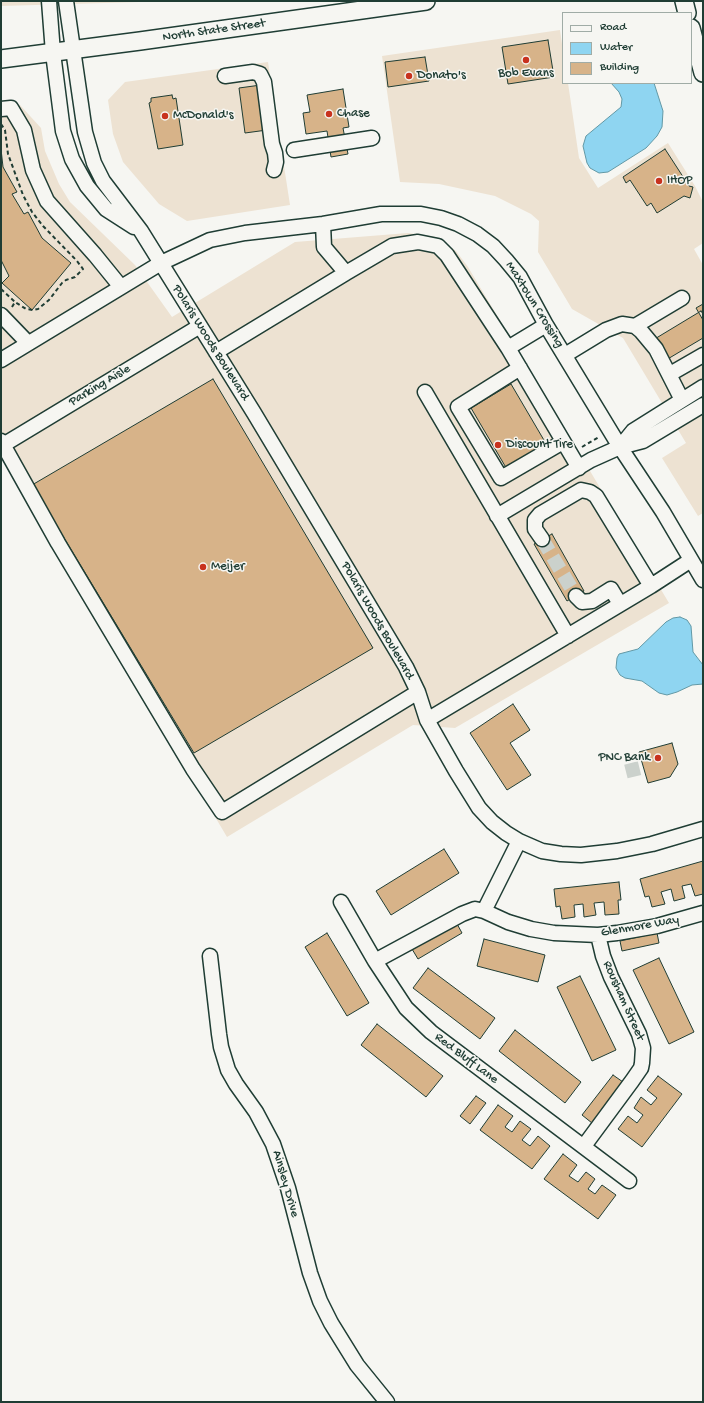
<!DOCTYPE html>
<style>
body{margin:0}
#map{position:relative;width:704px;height:1403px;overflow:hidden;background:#f6f6f2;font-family:"Gochi Hand",sans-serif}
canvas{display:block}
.frame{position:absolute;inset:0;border:2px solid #1f3d34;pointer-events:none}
.legend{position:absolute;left:562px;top:12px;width:130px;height:72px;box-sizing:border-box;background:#f6f6f2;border:1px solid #a0aca6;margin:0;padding:5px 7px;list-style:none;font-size:12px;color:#1f3d34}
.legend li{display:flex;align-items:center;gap:8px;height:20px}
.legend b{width:20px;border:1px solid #a0aca6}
</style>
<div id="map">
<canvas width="704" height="1403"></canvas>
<div class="frame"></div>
<ul class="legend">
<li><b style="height:5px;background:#f6f6f2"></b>Road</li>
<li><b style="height:11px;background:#8fd5f1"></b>Water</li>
<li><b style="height:11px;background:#d7b389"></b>Building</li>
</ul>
</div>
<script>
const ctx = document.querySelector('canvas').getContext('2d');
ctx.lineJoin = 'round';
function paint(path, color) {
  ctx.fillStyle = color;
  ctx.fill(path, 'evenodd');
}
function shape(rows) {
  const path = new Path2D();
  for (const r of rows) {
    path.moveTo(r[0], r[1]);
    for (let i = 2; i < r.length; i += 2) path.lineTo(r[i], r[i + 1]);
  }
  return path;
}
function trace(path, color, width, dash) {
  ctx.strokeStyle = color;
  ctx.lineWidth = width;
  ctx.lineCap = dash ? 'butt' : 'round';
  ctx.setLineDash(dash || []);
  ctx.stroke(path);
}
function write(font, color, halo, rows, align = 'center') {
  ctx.font = font + ' "Gochi Hand",sans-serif';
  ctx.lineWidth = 3;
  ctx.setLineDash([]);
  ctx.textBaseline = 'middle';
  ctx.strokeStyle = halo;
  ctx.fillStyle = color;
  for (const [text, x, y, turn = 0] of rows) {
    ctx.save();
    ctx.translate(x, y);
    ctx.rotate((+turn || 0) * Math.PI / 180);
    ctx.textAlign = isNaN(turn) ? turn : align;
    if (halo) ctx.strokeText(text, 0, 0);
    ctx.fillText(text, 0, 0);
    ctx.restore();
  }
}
paint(shape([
 [1,1,236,1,236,2,139,2,1,6],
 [560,30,563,51,563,83,568,83,579,158,598,188,668,143,695,186,703,202,703,243,694,249,703,265,703,513,698,516,662,458,686,443,623,338,572,309,538,252,539,221,531,214,495,196,439,184,400,182,382,56],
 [268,62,290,205,187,221,159,204,123,162,113,134,108,100,125,82],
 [8,101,20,105,41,128,45,151,59,184,70,202,135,265,172,317,295,242,408,233,436,237,456,251,468,267,669,603,455,728,413,725,227,837,1,457,1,102]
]), '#ede2d2');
const water = shape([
 [611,83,654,83,663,111,662,127,657,136,646,148,608,172,599,173,590,168,587,163,583,146,586,136,621,107,622,99,619,92,611,83],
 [680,617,687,620,691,626,693,652,703,665,703,684,692,685,677,692,667,695,659,693,642,681,625,678,620,675,616,668,617,658,619,654,638,649,666,622,673,618,680,617]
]);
paint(water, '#8fd5f1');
trace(water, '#6298a5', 1);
const building = shape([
 [548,40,554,77,508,84,502,47,548,40],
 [425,57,429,81,388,87,385,62,425,57],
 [261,85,267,130,245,133,239,88,261,85],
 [343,89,349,127,343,128,348,154,331,157,327,131,306,134,303,113,310,112,307,95,343,89],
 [172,95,173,99,176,98,183,145,158,149,149,103,151,102,151,98,172,95],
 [1,149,3,167,17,192,12,194,24,214,28,212,42,238,71,263,32,310,2,283,9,276,1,260,1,149],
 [665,149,689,186,693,187,690,198,684,196,657,213,651,203,647,206,630,180,626,183,623,177,665,149],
 [703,304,703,320,696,308,703,304],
 [701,311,703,314,703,338,666,360,653,340,701,311],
 [213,379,373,648,194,753,32,485,213,379],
 [511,384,548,447,508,471,471,408,511,384],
 [552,534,584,591,567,601,534,544,552,534],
 [513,704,530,730,510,743,531,775,507,790,470,733,513,704],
 [672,743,678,764,670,777,648,783,639,752,672,743],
 [444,849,459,873,391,915,376,891,444,849],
 [703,861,703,894,695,896,691,884,682,886,685,898,674,901,671,889,661,892,665,904,652,907,649,896,645,897,640,879,703,861],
 [619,882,621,900,618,900,619,914,605,915,604,902,594,903,596,915,584,917,583,904,574,905,575,917,562,919,560,906,556,907,554,889,619,882],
 [456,922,462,933,418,959,412,949,456,922],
 [327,933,369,1003,347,1016,305,947,327,933],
 [657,933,659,943,622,951,620,941,657,933],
 [484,939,545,955,538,982,477,966,484,939],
 [659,958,694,1032,669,1044,633,970,659,958],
 [428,968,495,1018,480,1039,413,988,428,968],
 [580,976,616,1050,592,1061,557,987,580,976],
 [377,1024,443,1076,426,1097,361,1045,377,1024],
 [515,1030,581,1082,565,1103,499,1051,515,1030],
 [613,1075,623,1082,592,1123,582,1115,613,1075],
 [658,1076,682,1094,642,1147,618,1129,628,1116,637,1123,643,1115,634,1108,641,1097,651,1105,657,1098,647,1090,658,1076],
 [476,1096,486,1103,470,1124,460,1116,476,1096],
 [498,1105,513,1116,505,1127,512,1132,520,1121,531,1129,522,1140,530,1146,538,1136,550,1146,532,1169,480,1130,498,1105],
 [563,1154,577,1165,569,1176,578,1182,586,1172,595,1179,588,1189,595,1194,602,1185,616,1195,598,1219,544,1179,563,1154]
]);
paint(building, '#d7b389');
trace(building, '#1f3d34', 1);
trace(shape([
 [542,539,576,596],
 [631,763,635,779]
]), '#cbd1cc', 14, [14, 7]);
const minor = shape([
 [49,1,53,53,63,131,72,159,87,186,106,209,134,227],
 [66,1,85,132,94,163,103,181,141,231,254,413,406,667,418,692,427,720,456,771,479,808,492,822,506,833,519,841,542,851,561,854,581,855,617,851,652,844,703,829],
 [225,76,253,72,260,74,264,82,272,144,275,153,276,162,274,170],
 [1,109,11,108,24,130,33,170,47,201,95,255,121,287],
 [294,150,372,138],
 [323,224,324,247,346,273,392,246,418,242,438,246,447,255,508,348,579,468],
 [1,315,28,343],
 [635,326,682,298],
 [508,348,546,325],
 [216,352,346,273],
 [565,355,606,330,622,324,635,326,641,331,656,349,682,400],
 [1,360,161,263,210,240,245,233,323,224,381,214,421,214,441,218,458,224,477,234,493,246,506,260,520,277,546,325,620,447,663,512,703,580],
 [520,368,458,407,501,478,563,442],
 [670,374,703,355],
 [703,387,633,431,620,447,643,441,703,405],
 [425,392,568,636],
 [1,441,58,543,193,769,222,812,418,692],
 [3,445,200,326],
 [497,516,591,460,620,447],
 [542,539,535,529,535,520,540,514,581,490,590,492,596,496,651,586,691,560],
 [576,596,582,602,592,601,611,589,620,604],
 [427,720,651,586],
 [341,902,375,961,406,1008,431,1032,629,1181],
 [484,911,519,841],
 [210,956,219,1034,221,1047,228,1070,236,1084,256,1112,273,1144,288,1188,310,1273,320,1301,331,1323,357,1365,387,1402],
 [375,961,462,914,475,909,484,911,508,922,531,929,554,933,598,935,617,933,657,926,703,913],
 [584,1146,632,1081,641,1068,642,1063,643,1048,639,1034,611,977,603,956,598,935]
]);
const major = shape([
 [684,1,687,13],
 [691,28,703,73],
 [1,59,140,41,426,1]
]);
trace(minor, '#1f3d34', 17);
trace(major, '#1f3d34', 20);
trace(shape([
 [1,124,5,130,8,154,23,195,32,212,43,226,77,261,83,269,75,277,66,280,62,283,49,300,38,309,33,310,26,309,15,302],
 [1,289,15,302,12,307],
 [582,447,599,437]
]), '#1f3d34', 2, [4, 3]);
trace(minor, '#f6f6f2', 14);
trace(major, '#f6f6f2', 17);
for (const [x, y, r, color] of [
 [526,60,4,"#c8321e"],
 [409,76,4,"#c8321e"],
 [329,114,4,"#c8321e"],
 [165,116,4,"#c8321e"],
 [659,181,4,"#c8321e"],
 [498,445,4,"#c8321e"],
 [203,567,4,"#c8321e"],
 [658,758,4,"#c8321e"]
]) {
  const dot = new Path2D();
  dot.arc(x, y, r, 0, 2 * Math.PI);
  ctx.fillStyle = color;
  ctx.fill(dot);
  trace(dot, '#f6f6f2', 1.5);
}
write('13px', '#1f3d34', '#f6f6f2', [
 ["North State Street",214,31,-8],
 ["Maxtown Crossing",534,305,58],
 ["Polaris Woods Boulevard",210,343,58],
 ["Parking Aisle",100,386,-31],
 ["Polaris Woods Boulevard",377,621,60],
 ["Glenmore Way",640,927,-10],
 ["Rousham Street",623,1001,66],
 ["Red Bluff Lane",466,1059,37],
 ["Ainsley Drive",285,1184,74]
]);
write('13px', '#1f3d34', '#f6f6f2', [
 ["Bob Evans",526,74,"center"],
 ["Donato's",417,76],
 ["Chase",337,114],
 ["McDonald's",173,116],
 ["IHOP",667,181],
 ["Discount Tire",506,445],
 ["Meijer",211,567],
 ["PNC Bank",650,758,"right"]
], 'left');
</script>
